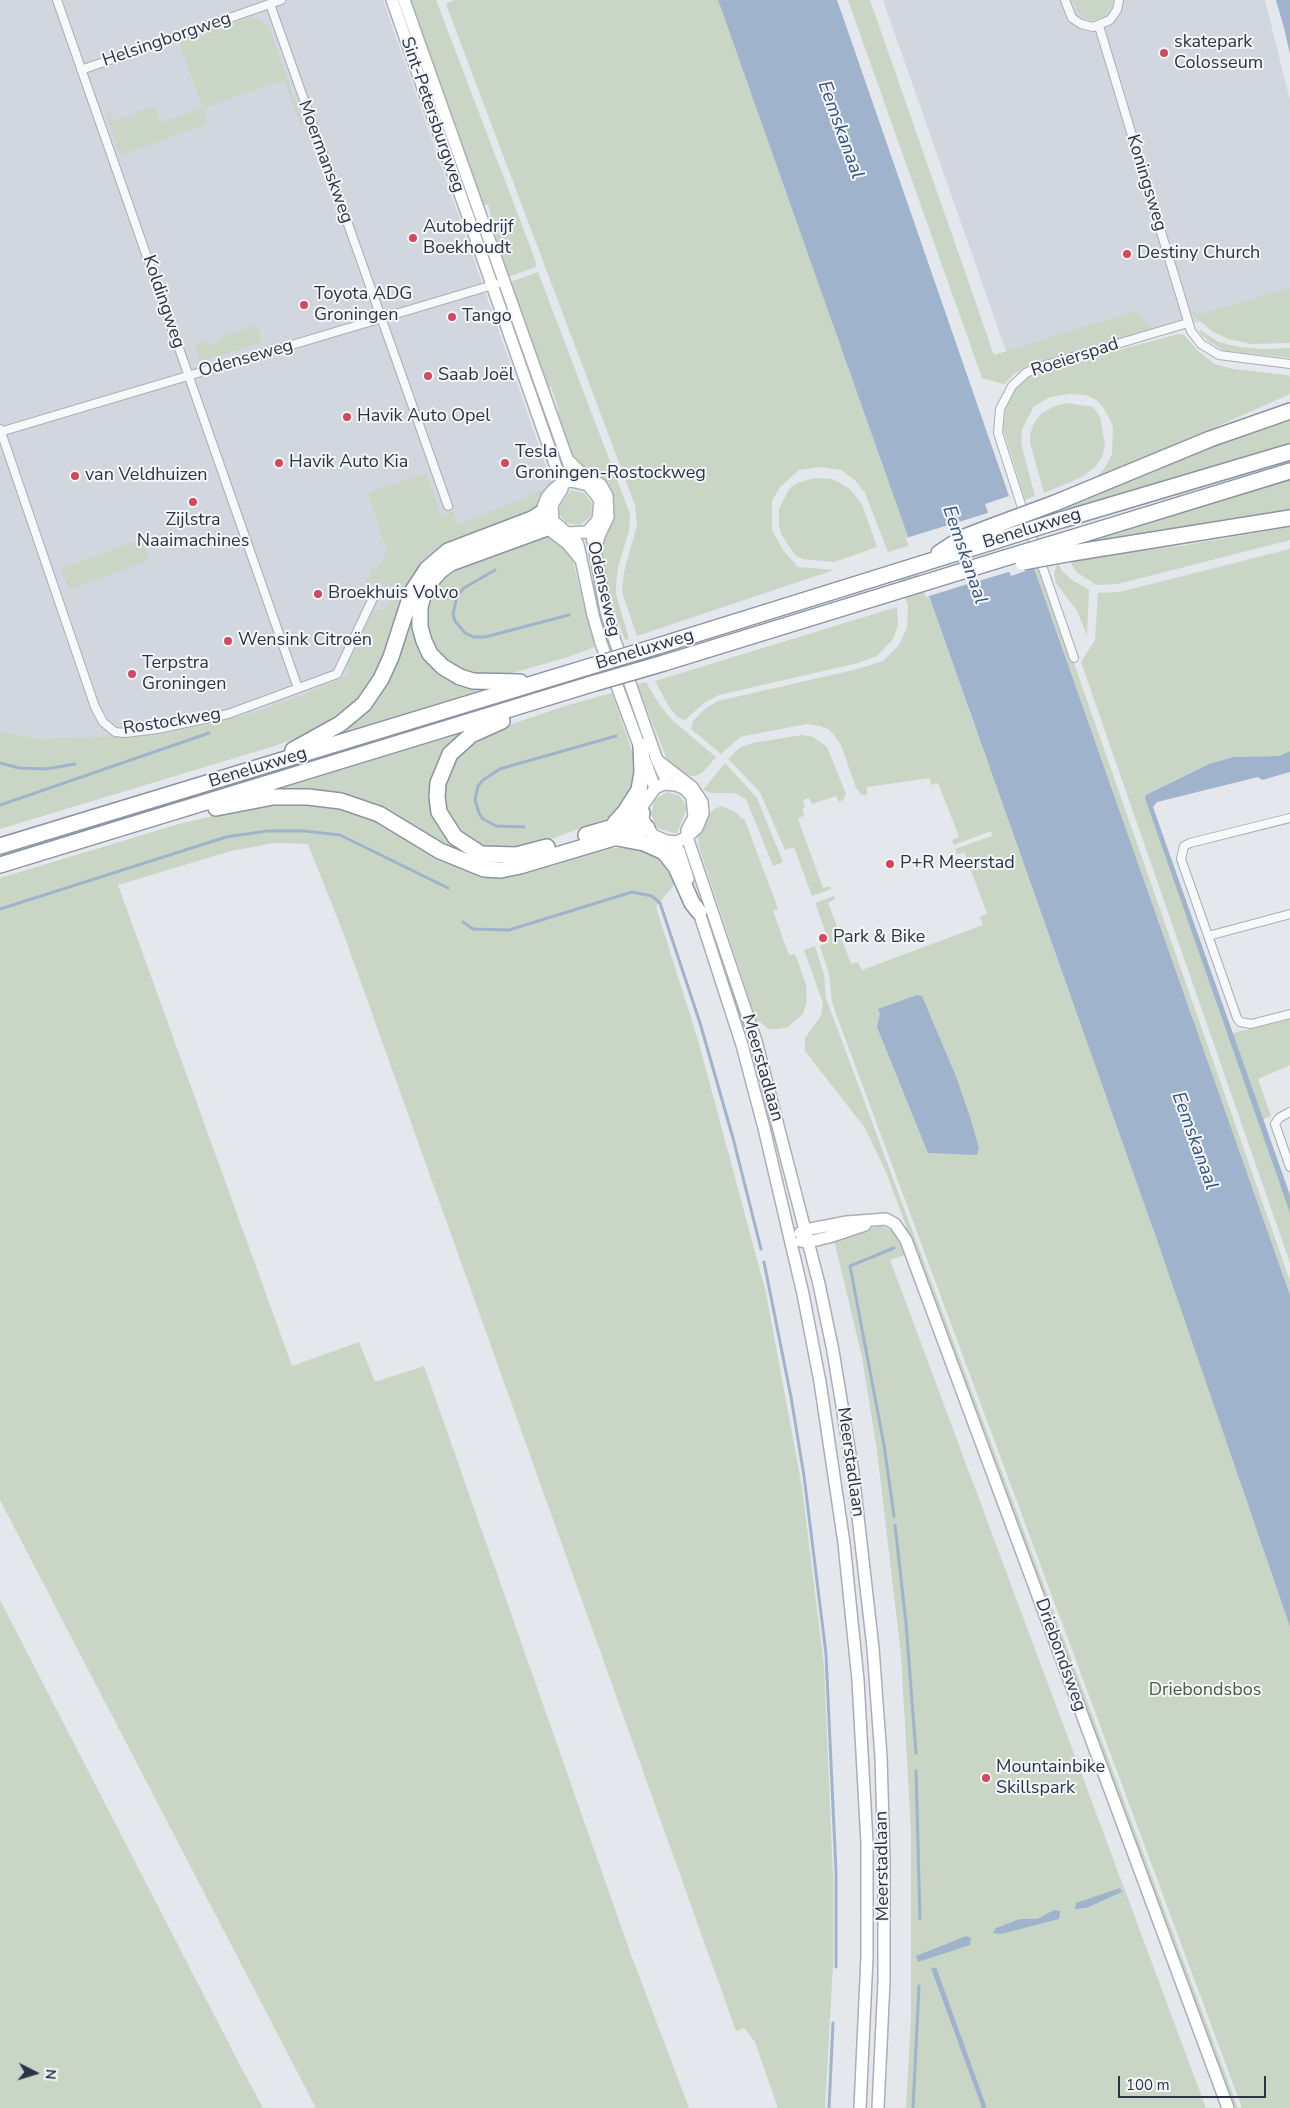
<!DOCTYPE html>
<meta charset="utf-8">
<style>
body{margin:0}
#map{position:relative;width:1290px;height:2108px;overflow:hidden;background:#e4e7ec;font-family:"Nunito Sans",sans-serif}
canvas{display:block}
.north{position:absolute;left:10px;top:2048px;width:50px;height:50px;-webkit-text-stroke:4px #f4f6f9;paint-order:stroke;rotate:95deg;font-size:14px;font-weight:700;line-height:20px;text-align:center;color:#2b3445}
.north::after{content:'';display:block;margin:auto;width:18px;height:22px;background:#2b3445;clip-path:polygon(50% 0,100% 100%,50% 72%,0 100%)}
.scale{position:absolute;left:1118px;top:2076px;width:148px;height:22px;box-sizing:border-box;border:2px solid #2b3445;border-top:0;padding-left:6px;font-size:15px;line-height:18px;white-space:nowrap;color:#2b3445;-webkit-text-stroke:4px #f4f6f9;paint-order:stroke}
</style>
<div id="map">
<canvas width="1290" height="2108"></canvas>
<div class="north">N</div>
<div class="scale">100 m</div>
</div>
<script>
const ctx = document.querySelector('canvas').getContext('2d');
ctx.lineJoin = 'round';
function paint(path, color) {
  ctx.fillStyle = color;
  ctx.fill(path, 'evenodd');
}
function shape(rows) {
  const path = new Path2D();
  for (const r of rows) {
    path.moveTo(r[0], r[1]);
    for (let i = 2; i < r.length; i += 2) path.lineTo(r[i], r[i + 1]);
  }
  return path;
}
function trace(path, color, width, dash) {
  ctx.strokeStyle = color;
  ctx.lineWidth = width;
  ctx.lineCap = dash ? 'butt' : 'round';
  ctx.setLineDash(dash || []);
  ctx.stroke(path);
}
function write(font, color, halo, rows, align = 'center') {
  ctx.font = font + ' "Nunito Sans",sans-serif';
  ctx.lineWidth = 4;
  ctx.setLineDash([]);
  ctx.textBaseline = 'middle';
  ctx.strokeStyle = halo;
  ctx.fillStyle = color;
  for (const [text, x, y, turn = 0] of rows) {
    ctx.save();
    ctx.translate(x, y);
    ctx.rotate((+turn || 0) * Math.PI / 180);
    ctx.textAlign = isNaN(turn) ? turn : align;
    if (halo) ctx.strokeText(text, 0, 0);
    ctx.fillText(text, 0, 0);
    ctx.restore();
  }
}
paint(shape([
 [0,0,383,0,553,486,340,711,0,815],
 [883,0,1265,0,1290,101,1290,296,1014,374]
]), '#d2d6de');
paint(shape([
 [407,0,436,0,536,262,536,267,506,278,488,204,484,205,475,189],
 [454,0,718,0,911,545,888,552,865,493,855,480,841,470,820,467,799,470,780,487,772,501,772,530,783,550,798,567,834,570,637,636,622,592,624,572,637,525,635,505,446,4],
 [848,0,870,0,994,355,1135,311,1155,331,1030,365,1016,372,1004,384,982,378],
 [1072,0,1112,0,1113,2,1104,16,1094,20,1085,18,1078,12],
 [249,18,260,19,269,27,303,123,301,126,284,80,203,108,208,124,120,155,106,114,110,113,113,121,154,106,161,123,203,108,179,42],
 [538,272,630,514,629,531,618,567,616,585,616,594,629,639,625,640,609,598,602,553,601,545,613,513,613,501,575,461,557,412,559,411,551,387,547,387,508,283],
 [1290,288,1290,343,1252,344,1228,339,1210,330,1192,313,1194,308,1198,315],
 [257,325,262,342,207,360,198,358,195,346,207,341,214,345,224,336],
 [1200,330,1219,342,1239,347,1262,349,1290,348,1290,358,1225,351,1208,341,1199,332],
 [1179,334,1184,335,1198,351,1215,364,1233,369,1288,375,1290,377,1290,394,1092,482,1104,469,1112,454,1113,427,1105,410,1098,401,1086,395,1070,394,1050,397,1034,406,1022,429,1021,443,1035,496,1025,500,1003,429,1006,406,1018,382,1034,372],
 [1067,403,1093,407,1100,417,1105,445,1102,457,1095,467,1082,477,1044,493,1030,443,1030,434,1034,423,1042,413,1055,406],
 [1290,420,1290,444,1066,510,1066,508,1206,449],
 [426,473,441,516,453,511,458,525,548,488,535,511,467,537,390,644,369,689,344,714,309,734,271,747,0,829,0,732,38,739,155,735,253,713,301,696,350,675,347,666,374,610,382,610,388,606,393,596,390,586,385,583,367,586,364,578,371,576,369,568,380,565,387,551,368,493],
 [815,478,832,479,849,488,862,504,877,547,834,562,802,559,795,555,781,534,779,526,779,509,789,489,797,483],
 [1290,479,1290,514,1131,539,1076,545],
 [571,490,584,493,592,503,591,516,580,525,566,523,559,514,560,505],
 [1290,527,1290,540,1118,584,1097,585,1076,572,1070,561,1081,558,1186,545],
 [540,536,552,538,566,547,572,558,595,647,565,658,505,675,476,675,453,666,432,643,426,622,428,602,436,585,454,567],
 [143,539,150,560,69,590,61,568],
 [1290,549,1290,751,1279,756,1233,757,1209,764,1147,795,1229,1034,1290,1019,1290,1065,1258,1079,1271,1116,1260,1121,1290,1207,1290,1263,1081,662,1095,640,1098,593,1119,592],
 [917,563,1158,1243,1290,1627,1290,2108,1242,2108,832,1003,829,974,820,946,829,942,815,903,834,896,835,899,828,903,851,964,858,962,862,970,983,925,980,917,987,913,964,852,957,854,955,849,992,836,991,831,954,845,952,840,959,837,938,783,931,785,930,778,867,787,867,795,861,794,856,788,841,745,830,730,820,726,806,724,740,737,721,754,691,729,693,721,706,708,718,701,858,669,883,661,899,645,907,628,908,606,895,570],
 [1058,563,1062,571,1072,580,1089,590,1087,636,1077,611,1056,583,1054,573],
 [1040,566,1290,1281,1290,1295,1034,568],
 [416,600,434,664,498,685,332,736,358,716],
 [897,607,898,625,893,639,877,656,858,663,719,695,704,703,685,720,677,717,668,705,655,681],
 [646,682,659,704,672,720,716,757,703,772,695,776,686,775,671,766,666,757,637,684],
 [612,693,638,769,637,783,613,816,530,847,509,853,483,847,457,830,445,804,444,786,454,759,474,742,503,727,568,705],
 [467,729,436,768,455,844,534,857,490,863,460,856,380,810,253,795],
 [802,735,813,737,827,747,846,794,843,800,839,802,836,796,812,804,809,798,803,800,805,807,802,808,804,815,798,819,823,888,830,886,831,889,812,896,794,847,785,850,760,792,728,759,739,748,752,743],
 [725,763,757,798,783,862,773,866,746,799,734,793,711,793,703,790],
 [668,792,680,796,687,808,677,833,674,833,657,828,651,814,655,799],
 [292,802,328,805,364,814,398,831,436,854,526,871,552,866,607,848,642,848,663,859,678,880,656,907,698,1040,766,1293,802,1487,824,1666,833,1876,833,1965,825,2108,778,2108,755,2042,744,2028,736,2031,344,935,308,844,274,843,231,851,118,885,292,1366,359,1342,375,1382,424,1366,630,1952,689,2108,316,2108,0,1500,0,878,179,824,256,806],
 [722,806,737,813,742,819,744,818,777,906,778,909,773,911,789,955,794,954,796,956,807,988,806,989,807,1001,803,1014,788,1027,779,1029,769,1029,756,1019,699,847,698,835,706,817,714,809],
 [815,946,824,974,826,998,1238,2108,1234,2108,886,1172,865,1128,805,1051,805,1038,821,1016,823,1003,804,950],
 [880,1226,891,1230,898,1237,905,1255,890,1260,1206,2108,987,2108,935,1967,931,1970,982,2108,906,2108,911,2018,911,1832,901,1655,877,1451,862,1357,834,1240],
 [0,1600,244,2073,263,2108,0,2108]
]), '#c9d6c5');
paint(shape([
 [718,0,837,0,852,43,1009,496,985,504,1011,576,1034,568,1290,1295,1290,1627,1158,1243],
 [956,520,979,585,974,587,951,523],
 [1276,0,1290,0,1290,54,1284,28],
 [1290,751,1290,772,1262,780,1258,777,1157,802,1153,807,1290,1195,1290,1213,1145,798,1146,795,1209,764,1233,757,1279,756],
 [917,995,922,996,957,1079,971,1120,979,1148,977,1155,928,1153,877,1027,880,1014,878,1009],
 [1120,1888,1122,1892,1086,1908,1075,1909,1076,1903],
 [1054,1910,1060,1911,1059,1919,1001,1934,993,1933,996,1928,1020,1919,1037,1919],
 [966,1936,971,1938,970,1945,918,1962,916,1956],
 [936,1967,987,2108,982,2108,931,1969]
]), '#9fb4cc');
paint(shape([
 [991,512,1012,571,975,582,955,523,974,582,926,597,906,538]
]), '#e4e7ec');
trace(shape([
 [495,570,464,588,457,596,453,614,455,621,465,633,474,637,485,637,569,615],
 [0,763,19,768,46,769,75,764],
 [0,805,209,733],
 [524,827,496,826,483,819,479,813,475,800,478,786,483,780,500,769,517,764,616,736],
 [0,909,226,837,267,831,304,831,340,835,448,888],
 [463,922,473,929,509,930,632,892,652,896,660,903,700,1023,733,1138,761,1249],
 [894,1248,850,1266,884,1445,894,1516],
 [764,1262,791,1397,804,1476,826,1654,836,1872,836,1967],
 [895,1525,906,1623,916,1753],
 [916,1771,920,1919],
 [829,2108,833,2023],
 [913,2108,919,1986]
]), '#9fb4cc', 3);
const street = shape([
 [57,0,298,688],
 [1065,0,1072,18,1081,24,1093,27,1110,20,1117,10,1119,0],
 [270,4,448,506],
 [1099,26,1191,331,1201,344,1219,355,1290,364],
 [81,70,281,0],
 [0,429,95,707,103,722,115,732,125,733,157,729,228,714,337,674,375,594],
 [0,432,503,282],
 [1025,517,998,433,1000,409,1012,386,1026,373,1039,367,1188,323],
 [1029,528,1074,658],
 [1290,818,1190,843,1184,846,1181,859,1237,1018,1240,1022,1251,1024,1290,1014],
 [1208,936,1290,914],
 [1290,1112,1279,1118,1275,1124,1290,1167]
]);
const secondary = shape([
 [392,0,556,467,560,474,562,484,562,489,552,505,553,521,567,533,587,532,598,520,600,500,588,485,571,481,566,482,562,484,559,485,553,490,547,497,543,507,547,528,568,544,581,560],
 [404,0,575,481],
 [569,461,579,471,601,485,607,496,608,517,599,536,595,551],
 [591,530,606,611,614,638,657,760,668,784],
 [572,534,578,545,593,615,601,643,655,788],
 [657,760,692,787,702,802,703,813,697,828,687,837,677,842,666,841,653,835,644,821,642,813,643,805,655,788,664,784,676,785,685,789,692,797,694,817,687,830,687,837,756,1041,819,1284,833,1351,853,1473,873,1648,881,1757,884,1860,884,1981,878,2108],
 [673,842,679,851,688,879],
 [697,906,742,1045,764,1128,803,1294,820,1382,844,1543,858,1680,867,1843,867,1957,860,2108],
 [800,1233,805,1230,847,1222,886,1219,895,1224,906,1240,1228,2108],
 [801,1241,808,1242,829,1237,865,1225]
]);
const highway = shape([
 [1055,503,1210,439,1290,411],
 [1061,520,1290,452],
 [1068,539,1290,471],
 [939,553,962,538,993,526],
 [1072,553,1290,518],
 [658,646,998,540],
 [664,663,1005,558],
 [520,682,473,681,460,677,443,667,430,654,424,641,420,627,420,607,424,592,432,580,441,570,451,563,547,528],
 [502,721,471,735,450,754,438,783,437,797,439,812,455,837,481,854,516,855,547,847],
 [293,750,340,724,364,704,381,679,391,657,412,592,427,569,448,551,532,519,543,512],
 [216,808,273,797,308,797,341,801,379,814,440,851,484,869,501,870,520,866,647,828],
 [615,823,625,812,639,790,642,772,641,746],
 [586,835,613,827,642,813],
 [617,838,644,843,664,852,676,867,692,903,699,912],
 [0,846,588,667],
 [0,865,595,683]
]);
trace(street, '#a9aeb7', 10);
trace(secondary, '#a9aeb7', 14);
trace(highway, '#8b94a3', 18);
trace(street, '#f7f8fa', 8);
trace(secondary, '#fff', 11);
trace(highway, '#fff', 15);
const highwayBridge = shape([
 [993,526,1055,503],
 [998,540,1061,520],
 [1005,558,1068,539],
 [1023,562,1072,553],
 [588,667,658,646],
 [595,683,664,663]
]);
trace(highwayBridge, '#8b94a3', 18, []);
trace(highwayBridge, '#fff', 15);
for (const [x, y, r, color] of [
 [1164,53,5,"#d1495b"],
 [413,238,5,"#d1495b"],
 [1127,254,5,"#d1495b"],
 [304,305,5,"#d1495b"],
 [452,317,5,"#d1495b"],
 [428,376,5,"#d1495b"],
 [347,417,5,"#d1495b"],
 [279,463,5,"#d1495b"],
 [505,463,5,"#d1495b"],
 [75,476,5,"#d1495b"],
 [193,502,5,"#d1495b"],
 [318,594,5,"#d1495b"],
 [228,641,5,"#d1495b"],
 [132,674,5,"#d1495b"],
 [890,864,5,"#d1495b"],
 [823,938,5,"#d1495b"],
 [986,1778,5,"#d1495b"]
]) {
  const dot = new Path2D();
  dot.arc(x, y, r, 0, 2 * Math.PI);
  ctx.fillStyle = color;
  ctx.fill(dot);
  trace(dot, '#f4f6f9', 2);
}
write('18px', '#2b3445', '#f4f6f9', [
 ["Helsingborgweg",167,40,-19],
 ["Sint-Petersburgweg",432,115,71],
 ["Moermanskweg",325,162,70],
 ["Koningsweg",1146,183,73],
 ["Koldingweg",163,302,71],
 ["Roeierspad",1075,358,-18],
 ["Odenseweg",246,359,-16],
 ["Beneluxweg",1032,529,-17],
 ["Odenseweg",603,589,77],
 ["Beneluxweg",645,650,-17],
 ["Rostockweg",172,722,-9],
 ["Beneluxweg",258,768,-17],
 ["Meerstadlaan",762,1068,74],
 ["Meerstadlaan",850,1462,82],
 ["Driebondsweg",1060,1655,70],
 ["Meerstadlaan",883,1866,-91]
]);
write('18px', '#2b3445', '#f4f6f9', [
 ["skatepark",1174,43],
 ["Colosseum",1174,64],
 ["Autobedrijf",423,228],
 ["Boekhoudt",423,249],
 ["Destiny Church",1137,254],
 ["Toyota ADG",314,295],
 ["Groningen",314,316],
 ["Tango",462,317],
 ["Saab Joël",438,376],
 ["Havik Auto Opel",357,417],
 ["Tesla",515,453],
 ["Groningen-Rostockweg",515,474],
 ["Havik Auto Kia",289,463],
 ["van Veldhuizen",85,476],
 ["Zijlstra",193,521,"center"],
 ["Naaimachines",193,542,"center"],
 ["Broekhuis Volvo",328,594],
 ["Wensink Citroën",238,641],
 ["Terpstra",142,664],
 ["Groningen",142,685],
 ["P+R Meerstad",900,864],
 ["Park & Bike",833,938],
 ["Mountainbike",996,1768],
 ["Skillspark",996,1789]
], 'left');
write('18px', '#3f6138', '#f4f6f9', [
 ["Driebondsbos",1205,1691]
]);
write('italic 19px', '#34527a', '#f4f6f9', [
 ["Eemskanaal",840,130,70],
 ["Eemskanaal",964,555,71],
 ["Eemskanaal",1194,1141,70]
]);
</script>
